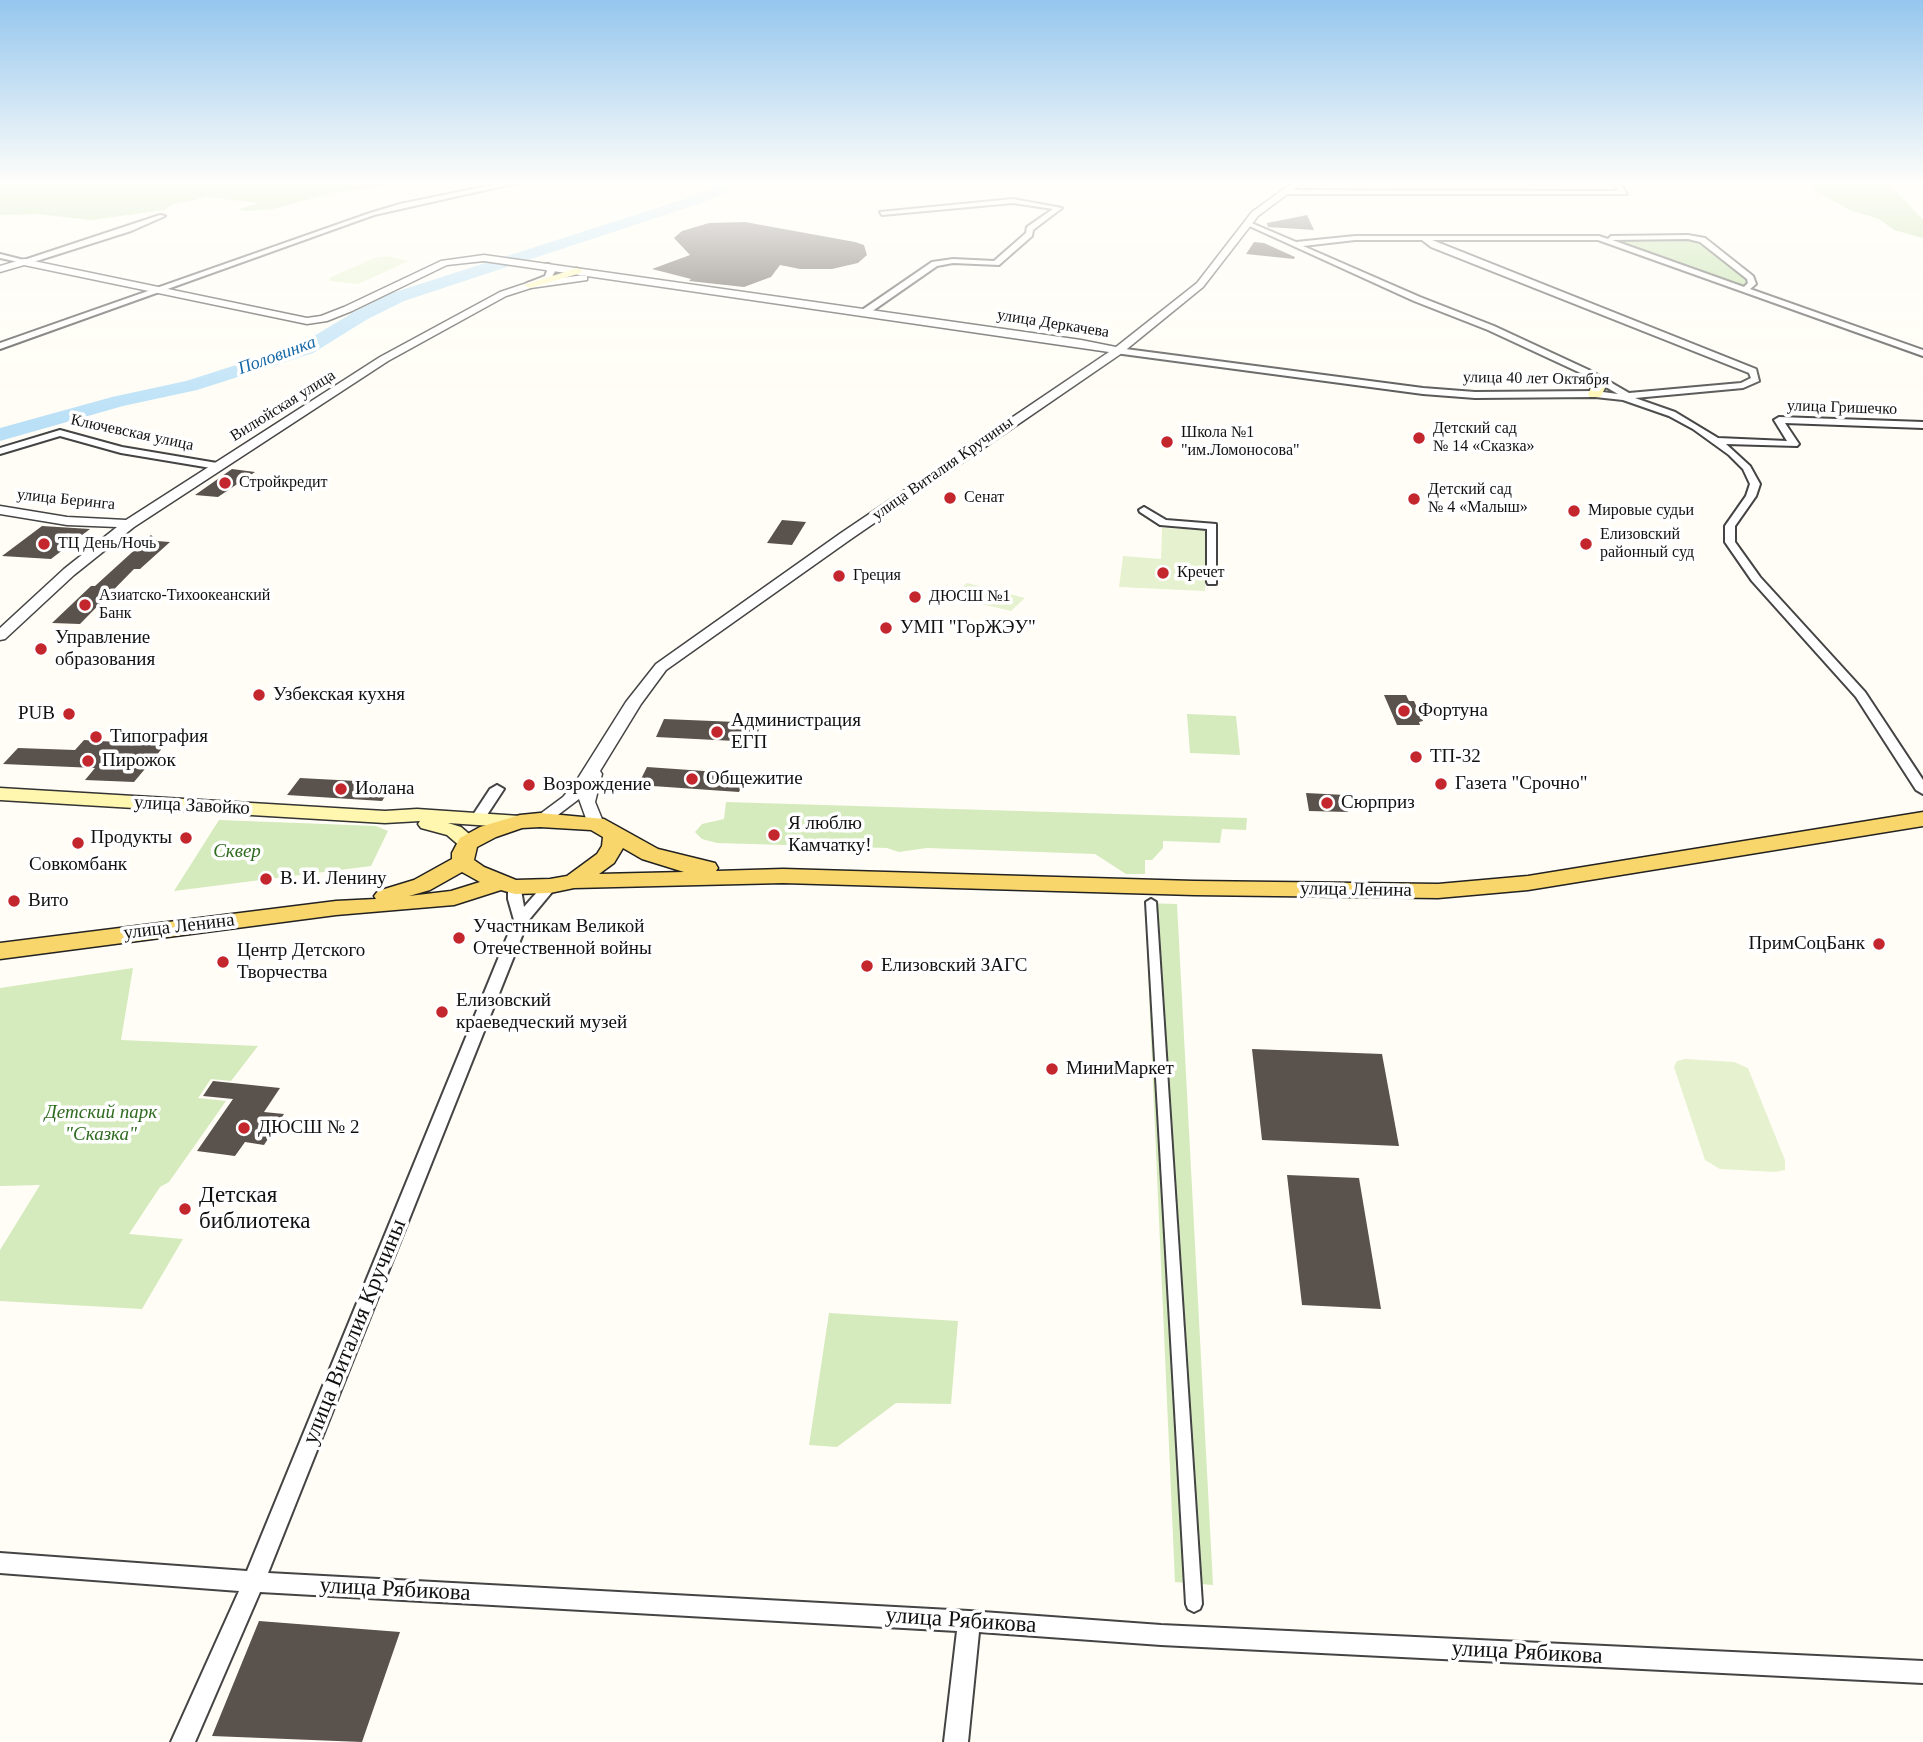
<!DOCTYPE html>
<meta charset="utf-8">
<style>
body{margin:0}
canvas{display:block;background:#fffdf5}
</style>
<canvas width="1923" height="1742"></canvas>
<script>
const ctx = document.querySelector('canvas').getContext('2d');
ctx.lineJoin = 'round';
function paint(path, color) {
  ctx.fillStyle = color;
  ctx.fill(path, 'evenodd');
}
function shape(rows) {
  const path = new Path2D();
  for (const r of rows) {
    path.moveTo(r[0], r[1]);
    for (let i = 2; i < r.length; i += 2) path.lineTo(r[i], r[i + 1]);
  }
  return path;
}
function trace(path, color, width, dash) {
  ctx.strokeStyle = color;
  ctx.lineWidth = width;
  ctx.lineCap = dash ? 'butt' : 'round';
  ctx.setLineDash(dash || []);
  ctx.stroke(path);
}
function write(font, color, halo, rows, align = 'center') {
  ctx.font = font + ' "Times New Roman",serif';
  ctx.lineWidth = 7;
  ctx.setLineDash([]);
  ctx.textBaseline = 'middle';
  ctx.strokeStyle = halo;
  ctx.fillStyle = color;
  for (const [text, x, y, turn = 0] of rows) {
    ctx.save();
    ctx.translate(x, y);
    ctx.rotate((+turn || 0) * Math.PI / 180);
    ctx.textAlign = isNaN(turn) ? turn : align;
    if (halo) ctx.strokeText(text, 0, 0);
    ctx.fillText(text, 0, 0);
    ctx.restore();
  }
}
paint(shape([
 [1187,714,1236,716,1240,755,1190,753],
 [726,802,1247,818,1246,830,1222,829,1220,843,1163,841,1163,848,1152,860,1145,860,1145,874,1126,874,1095,854,927,848,899,852,887,848,717,843,702,839,695,832,702,824,724,819],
 [219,820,376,826,388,831,371,866,174,891],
 [1145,903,1177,904,1213,1585,1175,1582],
 [133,968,121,1040,258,1046,231,1081,211,1079,198,1098,226,1101,169,1182,160,1187,129,1234,183,1239,142,1309,0,1301,0,1250,40,1185,0,1186,0,988],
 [829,1313,958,1321,951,1404,896,1403,837,1447,809,1445]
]), '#d5ebbd');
paint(shape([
 [0,181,427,181,333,193,273,209,245,211,239,209,259,203,207,197,174,204,164,210,91,220,37,214,0,215],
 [1806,181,1887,181,1923,220,1923,238,1894,230,1879,219,1850,210,1820,193],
 [1687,239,1698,240,1745,277,1747,284,1739,286,1617,240]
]), '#b9dc9c');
paint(shape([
 [387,256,409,261,358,284,330,281,329,278,374,258],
 [1162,528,1205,530,1205,591,1119,587,1123,556,1161,559],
 [967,583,1025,598,1011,611,952,597],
 [1685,1059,1734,1062,1748,1068,1785,1160,1785,1170,1775,1172,1720,1169,1705,1160,1674,1067,1677,1061]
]), '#e6f2cf');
paint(shape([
 [729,181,749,181,704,202,404,301,366,320,313,353,197,390,123,406,0,441,0,428,112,397,186,381,299,345,354,312,392,293,694,196,729,181]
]), '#b9e0f7');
paint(shape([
 [1307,215,1314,230,1268,227,1267,223],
 [745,222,855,242,864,245,867,255,858,263,832,269,800,269,780,265,771,277,744,287,689,281,691,279,652,269,690,255,674,238,682,231,709,223],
 [1254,242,1264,243,1295,257,1294,259,1246,254],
 [232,469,255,472,218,497,195,495],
 [782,520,806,522,792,545,767,543],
 [42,526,90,529,51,559,2,556],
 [151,535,157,541,170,542,140,569,134,569,80,624,52,623,91,586,95,586],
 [1384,695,1406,695,1409,701,1414,701,1423,721,1419,722,1420,725,1397,725],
 [664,719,761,723,755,742,656,737],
 [84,740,165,745,134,782,85,780,95,768,3,764,18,748,75,750],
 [647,767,747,774,739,792,638,785],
 [300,778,394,783,382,801,287,795],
 [1306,793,1345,795,1348,812,1309,811],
 [1252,1049,1382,1054,1399,1146,1262,1140],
 [213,1081,280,1088,264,1112,284,1114,264,1145,245,1142,235,1156,197,1151,233,1099,203,1096],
 [1287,1175,1359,1178,1381,1309,1302,1305],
 [259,1621,400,1632,362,1742,212,1736]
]), '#5a524d');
const pedestrian = shape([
 [1151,899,1156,902,1202,1604,1200,1609,1194,1612,1188,1609,1186,1604,1146,902,1151,899]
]);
const minor = shape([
 [512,181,525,181,374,215,0,349,0,343,370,213,400,204,512,181],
 [1611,181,1618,181,1627,194,1284,194,1281,192,1284,190,1619,191,1611,181],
 [1013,199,1062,208,1033,230,1032,236,999,265,953,263,937,266,868,314,862,314,862,310,932,262,953,259,994,261,1026,233,1027,227,1053,209,1013,203,882,215,880,212,1013,199],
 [160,215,165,216,131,231,27,264,0,258,0,254,24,260,160,215],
 [1245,222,1249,222,1296,242,1355,236,1599,236,1608,239,1611,236,1688,235,1705,238,1753,276,1756,284,1750,289,1923,350,1923,356,1598,240,1432,240,1756,369,1759,381,1743,388,1635,398,1675,412,1718,438,1787,441,1774,420,1779,417,1923,422,1923,428,1785,423,1799,444,1797,446,1726,444,1750,466,1760,484,1756,496,1735,526,1735,542,1760,577,1865,692,1923,780,1923,794,1916,790,1856,697,1752,581,1725,542,1725,526,1746,496,1750,484,1743,469,1729,455,1693,429,1669,416,1623,400,1595,397,1475,398,1423,394,1115,353,1114,351,1118,348,1423,388,1475,392,1595,391,1618,394,1585,375,1488,330,1414,301,1245,224,1245,222],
 [1688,239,1700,242,1747,279,1748,283,1744,287,1612,240,1688,239],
 [1355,240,1422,240,1431,247,1749,373,1751,378,1741,383,1629,393,1591,371,1494,326,1420,297,1303,246,1355,240],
 [543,264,549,264,555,271,551,279,533,287,527,287,527,283,545,276,547,271,543,264],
 [60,430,122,447,217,463,222,466,217,469,121,453,60,436,0,454,0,448,60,430],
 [1144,507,1166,520,1216,524,1216,584,1208,584,1207,582,1207,529,1160,525,1140,512,1139,510,1144,507],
 [497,785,504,789,485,818,478,822,473,821,471,818,490,789,497,785],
 [550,882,557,886,528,921,268,1573,969,1611,1161,1625,1923,1661,1923,1683,1161,1645,979,1632,968,1742,944,1742,957,1631,260,1592,195,1742,171,1742,239,1591,0,1573,0,1553,247,1571,514,920,508,899,508,887,515,883,520,884,524,907,545,883,550,882]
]);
const tertiary = shape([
 [1295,181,1305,181,1258,216,1203,287,1122,353,851,539,666,670,641,704,600,771,602,774,595,802,604,824,596,829,588,824,579,799,546,824,534,824,532,820,563,797,575,783,626,702,656,664,841,533,1109,352,484,261,447,265,352,311,327,321,307,324,24,265,0,272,0,266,24,259,307,318,321,316,344,307,441,261,484,255,1081,340,1116,347,1197,283,1252,212,1295,181],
 [584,275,587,276,587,280,531,288,506,296,388,361,134,527,74,575,5,639,0,640,0,628,64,569,117,527,67,525,0,514,0,506,67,517,126,520,380,357,500,292,530,282,584,275]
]);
const secondary = shape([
 [577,268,583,271,581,273,530,288,524,285,577,268],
 [1601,378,1608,382,1602,394,1600,397,1590,397,1588,394,1594,382,1601,378],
 [0,788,385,811,417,809,520,816,527,818,530,822,527,826,520,828,448,823,461,827,475,839,478,843,475,847,468,849,461,847,447,835,421,828,418,824,420,821,385,823,0,800,0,788]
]);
const primary = shape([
 [1923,812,1923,826,1528,890,1438,898,1194,895,783,883,574,888,550,893,515,894,501,890,454,905,336,915,0,959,0,943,336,901,376,899,374,896,378,891,414,880,452,859,452,853,460,838,480,827,520,815,540,813,604,819,658,849,715,863,718,868,716,871,783,869,1194,881,1438,884,1528,876,1923,812],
 [540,827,591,830,603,837,602,846,597,854,567,876,550,879,516,880,484,867,474,860,477,847,496,837,522,828,540,827],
 [623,848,642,859,684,872,599,874,614,863,623,848],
 [462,872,480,882,451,891,409,896,430,890,462,872]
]);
trace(pedestrian, '#444', 4);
trace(minor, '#444', 4);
trace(tertiary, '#444', 3);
trace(secondary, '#333', 3);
trace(primary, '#222', 3);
paint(pedestrian, '#fff');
paint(minor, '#fff');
paint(tertiary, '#fff');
paint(secondary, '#fff6b0');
paint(primary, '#f9d66b');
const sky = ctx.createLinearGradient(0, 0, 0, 425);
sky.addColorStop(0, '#95c6ee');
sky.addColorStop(0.43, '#fffefa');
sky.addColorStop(1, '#fffefa00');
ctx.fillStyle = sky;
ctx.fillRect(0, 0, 1923, 425);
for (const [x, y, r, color] of [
 [1419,438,7,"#c4262e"],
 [1167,442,7,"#c4262e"],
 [225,483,7,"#c4262e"],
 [950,498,7,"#c4262e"],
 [1414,499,7,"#c4262e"],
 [1574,511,7,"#c4262e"],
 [44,544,7,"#c4262e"],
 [1586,544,7,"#c4262e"],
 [1163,573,7,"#c4262e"],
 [839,576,7,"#c4262e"],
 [915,597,7,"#c4262e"],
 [85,605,7,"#c4262e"],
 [886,628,7,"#c4262e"],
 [41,649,7,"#c4262e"],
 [259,695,7,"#c4262e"],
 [1404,711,7,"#c4262e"],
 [69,714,7,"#c4262e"],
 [717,732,7,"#c4262e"],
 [96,737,7,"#c4262e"],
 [1416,757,7,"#c4262e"],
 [88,761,7,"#c4262e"],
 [692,779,7,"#c4262e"],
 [1441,784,7,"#c4262e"],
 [529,785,7,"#c4262e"],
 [341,789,7,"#c4262e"],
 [1327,803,7,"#c4262e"],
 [774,835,7,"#c4262e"],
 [186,838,7,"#c4262e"],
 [78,843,7,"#c4262e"],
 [266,879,7,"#c4262e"],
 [14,901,7,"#c4262e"],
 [459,938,7,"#c4262e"],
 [1879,944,7,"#c4262e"],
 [223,962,7,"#c4262e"],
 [867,966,7,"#c4262e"],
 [442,1012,7,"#c4262e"],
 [1052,1069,7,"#c4262e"],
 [244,1128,7,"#c4262e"],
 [185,1209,7,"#c4262e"]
]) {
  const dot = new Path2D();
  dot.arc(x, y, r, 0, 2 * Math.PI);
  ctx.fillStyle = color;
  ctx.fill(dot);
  trace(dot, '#fff', 2.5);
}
write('16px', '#111', '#fff', [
 ["улица Деркачева",1053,324,9],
 ["улица 40 лет Октября",1536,379,1],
 ["Вилюйская улица",283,406,-32],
 ["улица Гришечко",1842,408,2],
 ["Ключевская улица",132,433,12],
 ["улица Виталия Кручины",943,469,-35],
 ["улица Беринга",66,500,6]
]);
write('16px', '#111', '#fff', [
 ["Детский сад",1433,429],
 ["№ 14 «Сказка»",1433,447],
 ["Школа №1",1181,433],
 ["\"им.Ломоносова\"",1181,451],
 ["Стройкредит",239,483],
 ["Детский сад",1428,490],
 ["№ 4 «Малыш»",1428,508],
 ["Сенат",964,498],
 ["Мировые судьи",1588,511],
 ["Елизовский",1600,535],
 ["районный суд",1600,553],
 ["ТЦ День/Ночь",58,544],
 ["Кречет",1177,573],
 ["Греция",853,576],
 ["Азиатско-Тихоокеанский",99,596],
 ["Банк",99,614],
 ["ДЮСШ №1",929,597]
], 'left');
write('italic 18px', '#1768a6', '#fff', [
 ["Половинка",277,356,-20]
]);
write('19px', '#111', '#fff', [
 ["УМП \"ГорЖЭУ\"",900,628],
 ["Управление",55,638],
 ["образования",55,660],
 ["Узбекская кухня",273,695],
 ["Фортуна",1418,711],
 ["PUB",55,714,"right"],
 ["Администрация",731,721],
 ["ЕГП",731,743],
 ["Типография",110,737],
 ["ТП-32",1430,757],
 ["Пирожок",102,761],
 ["Общежитие",706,779],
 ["Газета \"Срочно\"",1455,784],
 ["Возрождение",543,785],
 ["Иолана",355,789],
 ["Сюрприз",1341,803],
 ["Я люблю",788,824],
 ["Камчатку!",788,846],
 ["Продукты",172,838,"right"],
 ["Совкомбанк",78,865,"center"],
 ["В. И. Ленину",280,879],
 ["Вито",28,901],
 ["Участникам Великой",473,927],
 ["Отечественной войны",473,949],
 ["ПримСоцБанк",1865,944,"right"],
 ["Центр Детского",237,951],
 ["Творчества",237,973],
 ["Елизовский ЗАГС",881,966],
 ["Елизовский",456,1001],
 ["краеведческий музей",456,1023],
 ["МиниМаркет",1066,1069],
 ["ДЮСШ № 2",258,1128]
], 'left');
write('19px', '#111', '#fff', [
 ["улица Завойко",192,806,3],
 ["улица Ленина",1356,890,1],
 ["улица Ленина",179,927,-7]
]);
write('italic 19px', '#2f6b1f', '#fff', [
 ["Сквер",237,852],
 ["Детский парк",101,1113],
 ["\"Сказка\"",101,1135]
]);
write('23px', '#111', '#fff', [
 ["Детская",199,1196],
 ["библиотека",199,1222]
], 'left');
write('23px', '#111', '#fff', [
 ["улица Виталия Кручины",355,1332,-68],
 ["улица Рябикова",395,1590,3],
 ["улица Рябикова",961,1621,4],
 ["улица Рябикова",1527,1653,3]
]);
</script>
